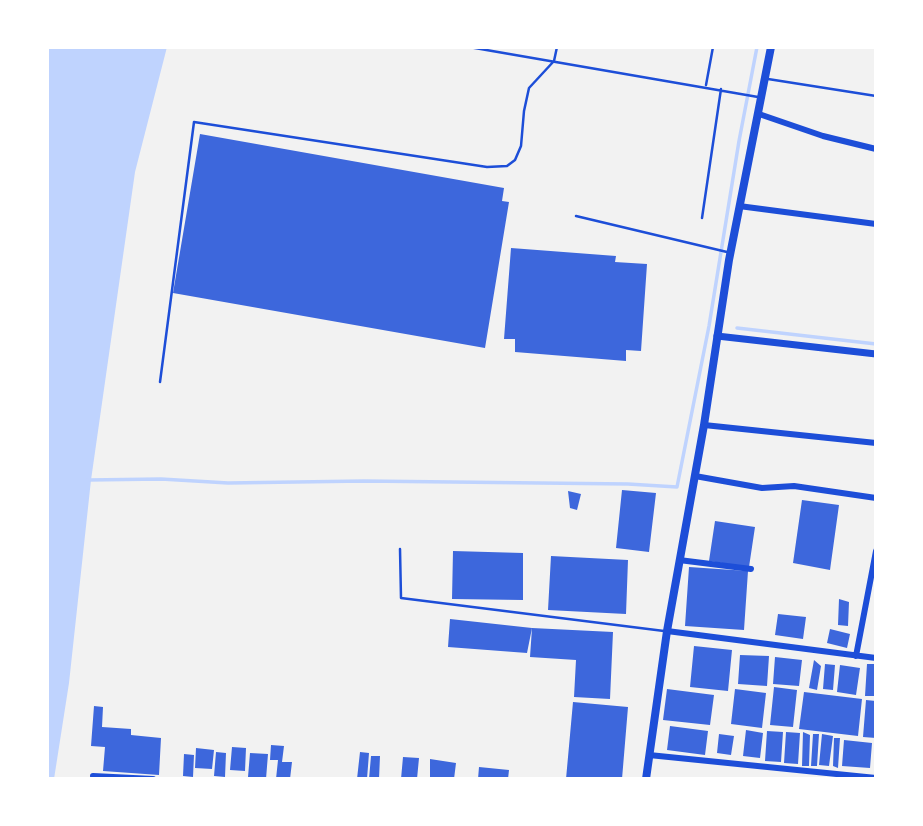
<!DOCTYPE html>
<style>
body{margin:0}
#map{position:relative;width:923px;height:826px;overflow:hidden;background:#f2f2f2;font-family:"DejaVu Sans",sans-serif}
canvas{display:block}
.frame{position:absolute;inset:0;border:49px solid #fff;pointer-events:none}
</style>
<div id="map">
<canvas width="923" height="826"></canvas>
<div class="frame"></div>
</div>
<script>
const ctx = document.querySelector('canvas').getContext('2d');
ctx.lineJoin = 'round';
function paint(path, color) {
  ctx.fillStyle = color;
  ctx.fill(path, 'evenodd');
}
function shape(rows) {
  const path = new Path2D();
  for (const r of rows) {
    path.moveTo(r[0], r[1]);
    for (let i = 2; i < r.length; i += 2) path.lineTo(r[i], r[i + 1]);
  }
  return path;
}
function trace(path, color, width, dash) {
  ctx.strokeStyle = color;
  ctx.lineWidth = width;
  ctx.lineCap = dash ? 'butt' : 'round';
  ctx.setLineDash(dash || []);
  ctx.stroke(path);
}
paint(shape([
 [47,47,167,47,135,172,91,480,69,683,54,779,47,779]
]), '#bfd3fe');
trace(shape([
 [737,328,876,344],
 [88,480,161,479,228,483,364,481,628,484,677,487,709,326,739,141,757,47]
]), '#bfd3fe', 3.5);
paint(shape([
 [200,134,504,188,502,201,509,202,485,348,173,293],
 [511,248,616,256,615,262,647,264,641,351,626,350,626,361,515,352,515,339,504,339],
 [622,490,656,493,649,552,616,548],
 [568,491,581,494,577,510,570,508],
 [802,500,839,505,830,570,793,563],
 [715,521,755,527,749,567,709,561],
 [453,551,523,553,523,600,452,599],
 [551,556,628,560,626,614,548,610],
 [689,567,748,571,744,630,685,626],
 [839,599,849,602,848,626,838,625],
 [778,614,806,617,803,639,775,635],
 [450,619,532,628,527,653,448,647],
 [532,628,613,632,610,699,574,697,576,660,530,657],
 [830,629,850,634,847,648,827,643],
 [694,646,732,650,728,691,690,687],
 [740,655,769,656,767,686,738,684],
 [775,657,802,660,799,686,773,684],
 [814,660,821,666,817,690,809,688],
 [825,664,835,665,833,690,823,689],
 [867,664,876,664,876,696,865,696],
 [840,665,860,668,856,695,837,692],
 [774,687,797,690,793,727,770,725],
 [667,689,714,695,710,725,663,720],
 [735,689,766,693,762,728,731,724],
 [804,692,862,699,858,736,799,729],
 [866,700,876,701,876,738,863,737],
 [573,702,628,707,622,779,566,779],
 [94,706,103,707,102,727,131,729,131,735,161,738,159,775,103,771,105,747,91,746],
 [670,726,708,731,705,755,667,750],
 [746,730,763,733,760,758,743,756],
 [767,731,783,732,781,762,765,761],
 [786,732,800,733,798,764,784,763],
 [803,732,810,735,809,766,802,766],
 [719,734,734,736,731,755,717,753],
 [813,734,819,734,817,766,811,766],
 [822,734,833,736,829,766,819,765],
 [834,738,840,738,838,768,833,766],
 [844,740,872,743,870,768,842,766],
 [271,745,284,746,282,762,292,762,290,779,276,779,278,760,270,760],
 [232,747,246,748,245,771,230,770],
 [196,748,214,750,212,769,195,768],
 [216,752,226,753,225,777,214,776],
 [360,752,369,753,367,779,357,779],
 [250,753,268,754,266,779,248,777],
 [184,754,194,755,193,777,183,776],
 [371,756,380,756,379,779,369,779],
 [403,757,419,758,417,779,401,779],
 [430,759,456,763,454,779,430,779],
 [479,767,509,770,508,779,478,779]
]), '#3d67dc');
trace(shape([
 [469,47,758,97],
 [768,79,876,96],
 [706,85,713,47],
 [576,216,727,252],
 [702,218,721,89],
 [160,382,194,122,487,167,507,166,515,160,521,146,524,111,529,88,554,61,557,47],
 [400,549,401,598,664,631]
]), '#1d4ed8', 2.5);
trace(shape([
 [759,114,823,136,876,149],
 [739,206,876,224],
 [704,425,876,443],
 [695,476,762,488,794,486,876,498],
 [679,560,751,569],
 [667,631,876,658],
 [856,656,876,551],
 [649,755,876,778],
 [93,776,153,779]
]), '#1d4ed8', 6);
trace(shape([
 [717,336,876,354]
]), '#1d4ed8', 7);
trace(shape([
 [646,779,667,631,704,425,729,260,771,47]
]), '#1d4ed8', 8);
</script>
